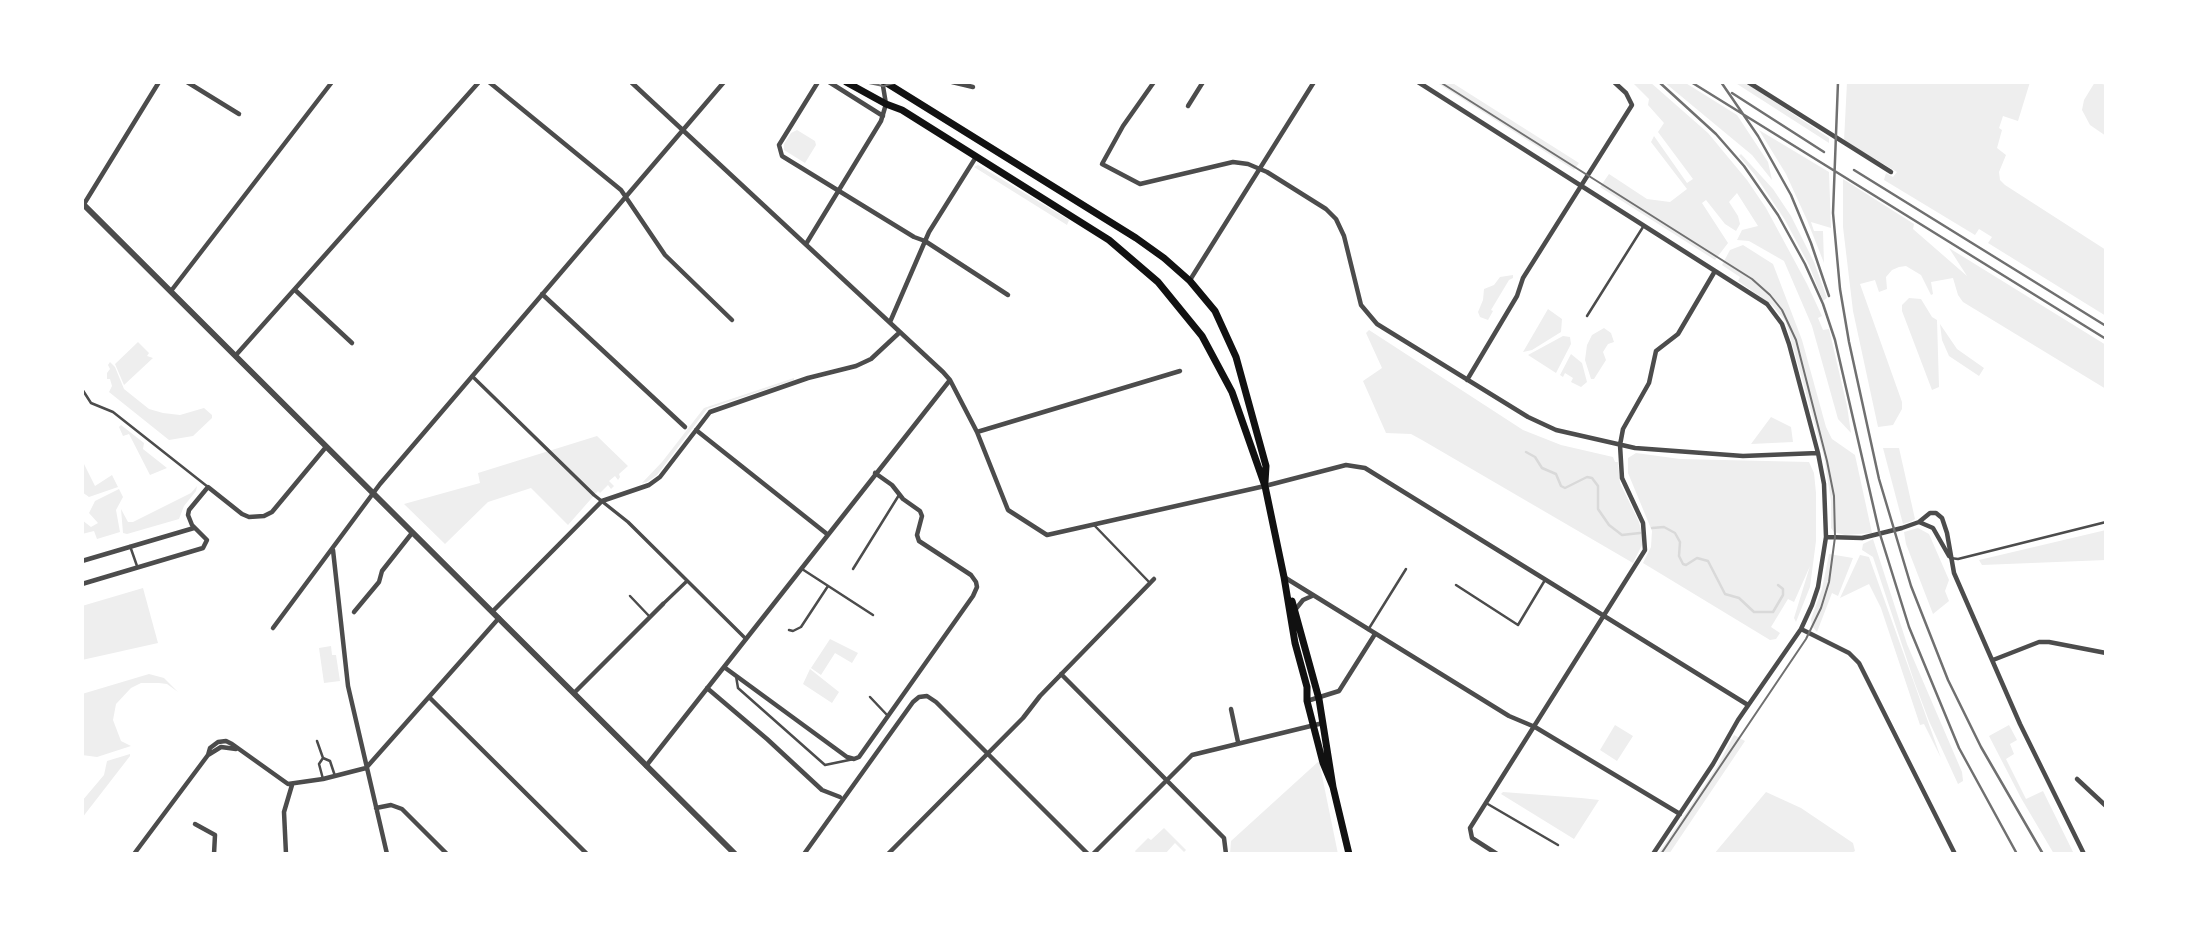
<!DOCTYPE html>
<style>
body{margin:0}
#map{position:relative;width:2188px;height:936px;overflow:hidden;background:#fff;font-family:"Times New Roman",serif}
canvas{display:block}
.frame{position:absolute;inset:0;border:84px solid #fff;pointer-events:none}
</style>
<div id="map">
<canvas width="2188" height="936"></canvas>
<div class="frame"></div>
</div>
<script>
const ctx = document.querySelector('canvas').getContext('2d');
ctx.lineJoin = 'round';
function paint(path, color) {
  ctx.fillStyle = color;
  ctx.fill(path, 'evenodd');
}
function shape(rows) {
  const path = new Path2D();
  for (const r of rows) {
    path.moveTo(r[0], r[1]);
    for (let i = 2; i < r.length; i += 2) path.lineTo(r[i], r[i + 1]);
  }
  return path;
}
function trace(path, color, width, dash) {
  ctx.strokeStyle = color;
  ctx.lineWidth = width;
  ctx.lineCap = dash ? 'butt' : 'round';
  ctx.setLineDash(dash || []);
  ctx.stroke(path);
}
paint(shape([
 [1441,82,1451,82,1579,163,1574,170,1439,84],
 [1632,82,1650,82,1708,133,1747,180,1766,208,1807,284,1822,316,1818,318,1823,330,1829,329,1847,406,1851,433,1838,419,1812,326,1784,261,1749,241,1737,240,1742,230,1758,226,1737,193,1729,202,1738,216,1740,224,1736,231,1725,224,1706,200,1702,203,1728,243,1715,260,1600,187,1609,174,1647,199,1670,202,1687,189,1651,142,1654,136,1687,183,1693,179,1658,132,1664,123,1648,105,1649,99],
 [1664,82,1684,82,1737,115,1768,162,1772,180,1752,155],
 [1734,82,1745,82,1829,138,1829,143],
 [1847,82,2030,82,2018,121,2003,116,1999,128,2002,130,1997,148,2006,155,1999,172,2000,180,2005,185,2106,250,2106,316,1988,243,1992,237,1979,229,1975,235,1884,180,1886,173,1893,177,1897,172,1844,141],
 [2095,82,2106,85,2106,136,2090,125,2082,110,2084,100],
 [797,130,815,141,816,145,805,163,784,150,784,144,791,133],
 [1759,130,1829,172,1831,228,1811,222,1814,231,1823,231,1824,263,1807,220,1786,174],
 [1741,154,1773,189,1791,216,1814,262,1827,298,1823,301,1809,265,1785,220,1755,175,1739,156],
 [978,165,1069,220,1067,225,974,167],
 [1843,179,1914,224,1913,229,1967,276,1949,248,2106,345,2106,389,1963,302,1958,295,1953,278,1931,282,1933,294,1931,295,1921,275,1906,266,1899,267,1892,270,1886,277,1887,289,1879,292,1875,280,1860,284,1902,402,1902,409,1893,425,1878,427,1853,311,1843,227],
 [1743,245,1773,264,1802,340,1826,427,1832,439,1855,455,1872,533,1845,535,1834,532,1831,528,1831,501,1824,457,1786,322,1772,305,1738,281,1740,277,1722,265,1730,250],
 [1513,275,1513,278,1509,280,1491,310,1493,311,1488,320,1480,317,1478,312,1483,300,1484,289,1494,285,1500,277],
 [1909,298,1921,299,1932,317,1937,320,1939,387,1932,390,1902,311,1902,305],
 [1548,309,1562,319,1561,332,1532,350,1523,352],
 [1940,324,1957,349,1984,368,1979,376,1949,356,1942,340],
 [1604,328,1611,333,1614,342,1608,344,1603,352,1606,360,1594,379,1591,379,1585,360,1587,345,1592,335],
 [1369,330,1523,430,1561,445,1613,457,1615,462,1618,462,1620,483,1639,522,1642,534,1642,545,1633,563,1422,440,1411,434,1386,433,1363,381,1382,368,1366,333],
 [1563,336,1570,337,1571,344,1556,373,1528,355],
 [138,342,149,353,147,356,153,358,124,385,115,364],
 [1571,354,1582,363,1587,382,1581,387,1571,382,1573,378,1565,373,1563,377,1560,375],
 [110,362,115,367,124,389,149,409,163,413,180,415,204,408,212,415,212,418,193,436,169,440,109,392,112,386,110,379,107,379,107,373,110,369,108,365],
 [794,378,794,380,707,409,657,475,647,482,642,483,662,462,704,408],
 [1771,417,1791,427,1793,442,1751,444],
 [121,425,144,443,143,449,167,468,150,475,129,434,123,436,119,427],
 [597,436,628,466,619,474,620,477,618,480,615,476,609,481,614,486,611,489,608,485,600,493,598,491,568,525,531,488,488,502,445,544,404,504,480,483,478,473],
 [1883,448,1899,448,1915,519,1912,521,1903,524],
 [1636,453,1680,459,1809,462,1814,473,1816,493,1816,541,1810,587,1796,622,1794,618,1810,566,1794,602,1788,599,1771,627,1780,633,1776,639,1770,640,1643,563,1651,547,1652,531,1628,473,1628,458],
 [82,460,95,486,112,475,118,487,89,497,82,492],
 [197,486,196,491,184,506,179,519,127,534,123,533,121,509,128,522,133,522,191,493],
 [119,489,123,497,116,510,120,532,97,539,94,531,82,534,82,520,91,527,98,523,89,513,95,501],
 [1918,528,1929,534,1949,580,1945,591,1949,601,1933,614,1906,544,1904,532],
 [2106,530,2106,560,1982,565,1979,560],
 [1873,539,1907,644,1962,772,1963,781,1958,784,1929,721,1914,681,1873,557,1862,550,1863,544],
 [1829,554,1853,558,1838,596,1832,593,1817,632,1812,626,1811,619,1822,589],
 [1860,555,1869,557,1941,758,1924,724,1920,725,1881,608,1869,584,1840,598],
 [143,588,158,643,82,660,82,606],
 [830,639,858,653,852,663,835,653,821,675,811,668],
 [331,646,332,655,336,655,340,681,324,683,319,648],
 [810,669,839,692,832,703,803,684],
 [149,674,164,678,178,692,167,684,159,683,141,683,131,688,116,704,113,720,121,741,131,746,97,757,82,755,82,694],
 [1615,725,1633,736,1617,761,1600,750],
 [2009,725,2017,740,2010,744,2014,754,2006,759,2026,799,2043,791,2074,854,2054,854,2021,798,1989,736],
 [1734,735,1745,741,1669,854,1658,854,1718,765],
 [130,754,130,756,82,818,82,801,104,775,107,761],
 [1319,761,1338,854,1230,854,1231,841],
 [1503,792,1581,798,1599,800,1574,839,1501,794],
 [1766,792,1801,808,1853,843,1855,851,1850,854,1714,854],
 [1164,828,1186,850,1184,852,1175,843,1165,854,1137,854,1135,851,1148,838,1151,840]
]), '#eee');
trace(shape([
 [1526,452,1535,457,1542,468,1556,474,1561,486,1565,488,1587,477,1592,478,1598,486,1598,509,1609,525,1622,535,1640,533],
 [1652,528,1664,527,1675,533,1680,542,1679,556,1683,564,1686,565,1697,558,1708,561,1725,594,1739,598,1754,612,1773,612,1783,595,1783,589,1778,585]
]), '#d9d9d9', 2.5);
trace(shape([
 [1587,316,1643,227],
 [82,389,91,403,113,412,208,487],
 [1094,525,1150,583],
 [130,546,137,566],
 [1950,558,1958,559,2106,522],
 [802,569,873,615],
 [853,569,899,495],
 [1456,585,1518,625,1545,580],
 [630,596,650,617],
 [789,630,793,631,801,627,828,586],
 [1368,630,1406,569],
 [736,676,738,688,825,765,854,759],
 [870,697,888,716],
 [317,741,323,758],
 [323,779,319,764,323,758,330,761,335,776],
 [1486,803,1558,845]
]), '#4c4c4c', 2.5);
trace(shape([
 [472,376,594,495,628,522,746,639],
 [663,604,687,581]
]), '#4c4c4c', 3.5);
trace(shape([
 [187,82,239,114],
 [489,82,621,190,665,255,732,320],
 [631,82,943,372,950,380,977,432,1008,510,1047,535,1265,486,1346,465,1365,468,1748,705],
 [818,82,779,145,782,156,914,237,925,241,1008,295],
 [829,82,883,116],
 [952,82,973,87],
 [1154,82,1123,126,1102,164,1140,184,1233,162,1248,164,1267,172,1326,209,1336,219,1344,236,1361,305,1377,324,1528,417,1556,430,1635,448,1743,456,1818,453],
 [1418,82,1767,304,1782,324,1789,344,1818,453,1824,484,1826,537,1818,587,1812,605,1801,629,1738,720,1713,764,1653,854],
 [1748,82,1891,172],
 [1188,106,1203,82],
 [84,204,159,82],
 [806,244,881,121,886,104,883,86,884,82],
 [1190,280,1314,82],
 [295,290,352,343],
 [171,291,332,82],
 [542,294,685,427],
 [890,322,929,232,976,157],
 [236,355,479,82],
 [1467,380,1517,296,1523,278,1632,105,1626,93,1614,82],
 [696,430,827,534],
 [977,432,1180,371],
 [1919,522,1933,528,1949,556],
 [1826,537,1862,538,1902,528,1919,522,1930,513,1936,513,1942,518,1947,533,1954,573,2020,724,2084,854],
 [333,550,348,686,387,854],
 [82,561,194,528],
 [1284,577,1509,716,1535,727,1680,814],
 [82,584,203,548,207,540,192,525,188,515,189,510,208,487,242,514,249,517,264,516,272,512,326,447],
 [1295,610,1303,600,1312,596],
 [354,612,379,582,382,571,412,533],
 [492,612,602,501,649,485,660,477,710,412,808,378,856,366,871,359,900,332],
 [273,628,380,484,724,82],
 [1801,629,1849,653,1859,663,1955,854],
 [1993,660,2039,642,2049,642,2106,653],
 [724,667,847,757,854,759,859,757,973,596,977,587,976,582,971,575,919,541,917,535,922,516,920,511,903,499,892,485,875,473],
 [1061,674,1224,838,1226,854],
 [707,688,767,739,822,790,840,797],
 [574,693,663,604],
 [429,697,587,854],
 [1307,701,1339,691,1375,634],
 [1231,709,1238,742],
 [208,755,221,747,236,749],
 [646,766,950,380],
 [366,768,499,618],
 [2077,779,2106,806],
 [376,808,391,805,402,809,447,854],
 [195,824,215,835,214,854],
 [134,854,208,755,210,748,218,742,226,741,232,744,288,784,323,779,366,768],
 [286,854,284,812,292,785],
 [804,854,913,702,919,697,927,696,936,702,1088,854],
 [888,854,1023,718,1040,696,1154,579],
 [1093,854,1192,755,1323,723],
 [1497,854,1472,838,1470,828,1645,550,1643,523,1622,478,1620,445,1623,429,1649,383,1656,351,1678,334,1715,271]
]), '#4c4c4c', 4.5);
trace(shape([
 [82,203,735,854]
]), '#4c4c4c', 6);
trace(shape([
 [846,82,886,104,902,110,1109,240,1158,282,1202,336,1232,392,1265,486,1284,577,1295,643,1307,687,1307,701,1323,763,1333,787],
 [885,82,1136,238,1164,258,1190,281,1215,311,1236,357,1266,466,1265,482],
 [1292,601,1319,699,1333,787,1349,854]
]), '#111', 7);
trace(shape([
 [864,82,883,86,898,82],
 [1440,82,1752,279,1770,295,1782,310,1796,340,1827,461,1834,496,1835,537,1829,582,1821,608,1806,639,1661,854]
]), '#707070', 2);
trace(shape([
 [1659,82,1716,134,1744,166,1778,215,1805,264,1823,304,1835,340,1879,531,1909,627,1959,748,2017,854],
 [1691,82,2106,339],
 [1721,82,1758,136,1791,195,1811,243,1829,296],
 [1838,82,1833,213,1840,289,1849,342,1879,479,1911,586,1948,680,1981,747,2043,854],
 [1732,93,1824,152],
 [1854,170,2106,326]
]), '#707070', 2.5);
</script>
